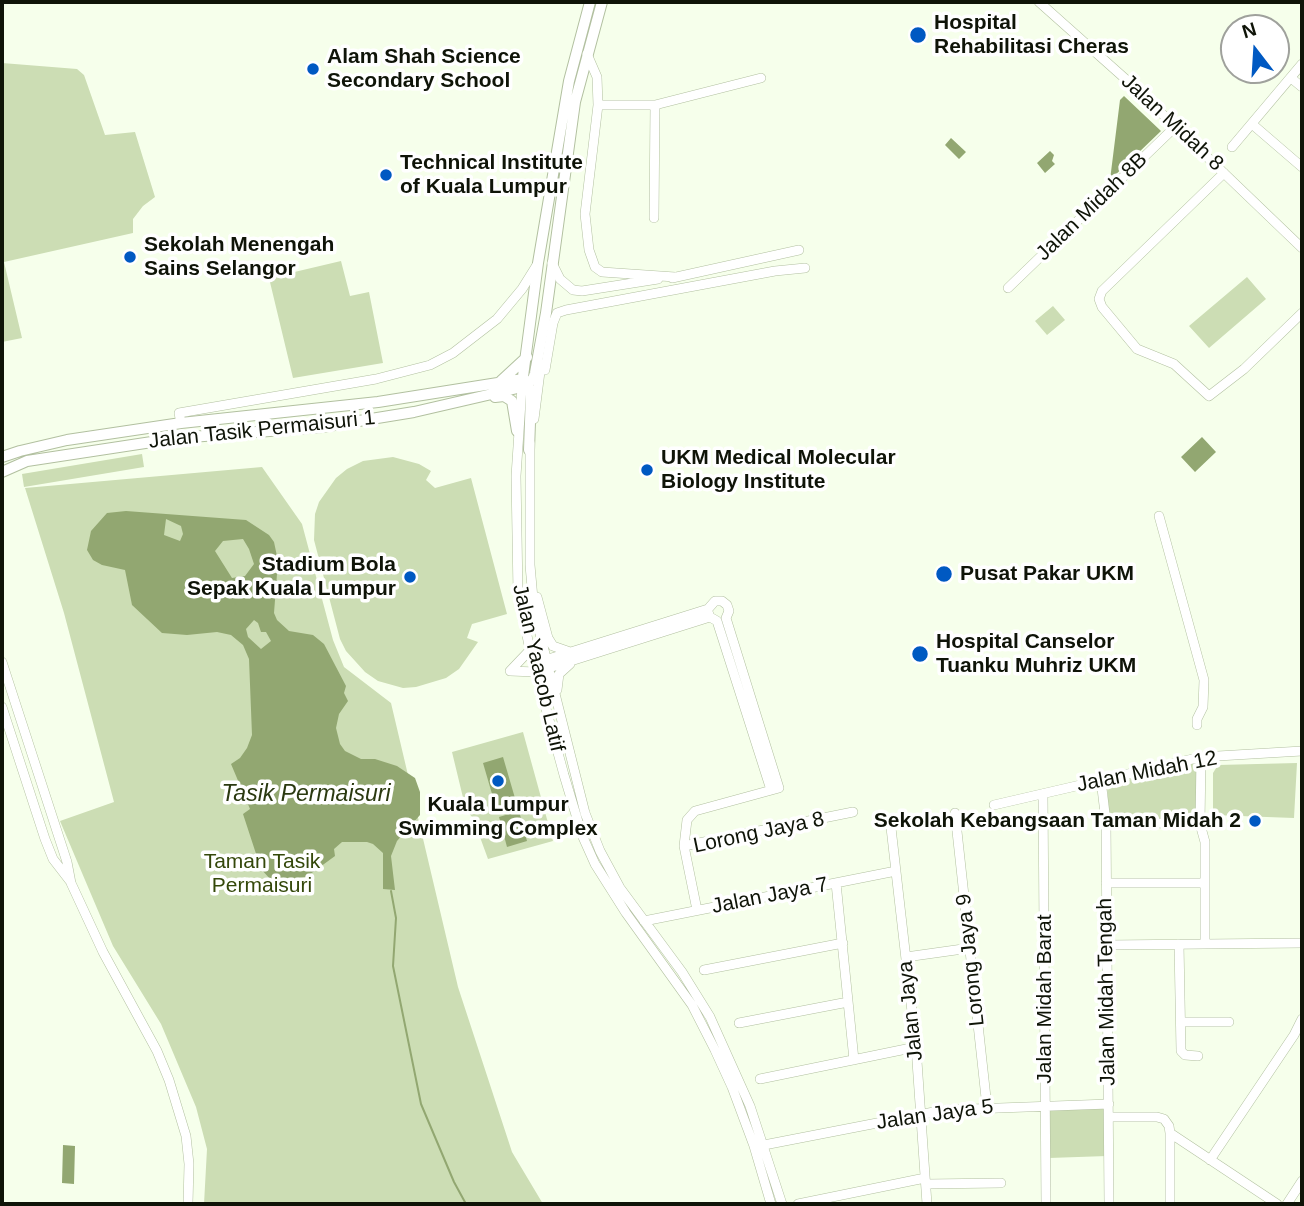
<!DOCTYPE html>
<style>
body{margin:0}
#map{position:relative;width:1304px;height:1206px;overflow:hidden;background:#f6ffeb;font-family:Arial,sans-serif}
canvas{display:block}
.frame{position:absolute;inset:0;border:4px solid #0f1408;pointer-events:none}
.north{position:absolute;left:1220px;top:14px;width:70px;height:70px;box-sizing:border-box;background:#fff;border:2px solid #9fa19c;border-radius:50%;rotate:343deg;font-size:19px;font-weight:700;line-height:28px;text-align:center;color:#0f1408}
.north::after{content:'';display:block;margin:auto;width:24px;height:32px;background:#0059c2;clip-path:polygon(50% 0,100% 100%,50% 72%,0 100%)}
</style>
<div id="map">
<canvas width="1304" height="1206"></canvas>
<div class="frame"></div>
<div class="north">N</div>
</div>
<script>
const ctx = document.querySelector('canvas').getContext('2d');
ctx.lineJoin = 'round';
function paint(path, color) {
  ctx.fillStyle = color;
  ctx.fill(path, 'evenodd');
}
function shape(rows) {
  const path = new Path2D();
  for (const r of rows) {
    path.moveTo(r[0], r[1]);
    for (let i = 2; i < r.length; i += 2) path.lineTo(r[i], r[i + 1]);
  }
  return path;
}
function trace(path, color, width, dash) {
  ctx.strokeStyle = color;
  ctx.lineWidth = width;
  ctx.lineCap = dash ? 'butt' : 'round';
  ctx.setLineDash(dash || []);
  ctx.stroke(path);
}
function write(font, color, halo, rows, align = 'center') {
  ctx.font = font + ' Arial,sans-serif';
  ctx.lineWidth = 7;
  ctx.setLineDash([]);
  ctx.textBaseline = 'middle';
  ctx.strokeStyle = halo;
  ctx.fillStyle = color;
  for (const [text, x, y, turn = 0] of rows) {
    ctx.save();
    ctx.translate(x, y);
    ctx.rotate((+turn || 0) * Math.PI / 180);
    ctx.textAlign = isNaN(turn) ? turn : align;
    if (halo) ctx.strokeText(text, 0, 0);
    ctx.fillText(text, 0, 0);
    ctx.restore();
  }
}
paint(shape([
 [2,63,77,69,84,75,105,135,135,132,155,197,143,206,133,219,133,233,4,262,22,338,2,342],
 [341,261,350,296,369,292,383,363,293,378,269,278],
 [1247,277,1266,299,1209,348,1189,326],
 [1053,306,1065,320,1047,335,1035,321],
 [142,454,144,467,24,487,22,474],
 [393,457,419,464,431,471,426,480,435,488,471,478,507,614,472,624,467,638,478,642,459,669,446,678,416,687,403,688,378,681,365,672,346,651,340,639,314,540,315,514,319,502,336,478,347,469,363,461],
 [262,467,302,524,333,640,344,667,391,703,458,987,512,1152,543,1204,204,1204,207,1149,196,1107,161,1024,113,946,60,821,114,802,64,613,25,488],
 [523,732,553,841,488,859,473,818,466,810,452,752],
 [1196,763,1196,814,1190,819,1109,818,1107,785],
 [1297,763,1294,818,1213,815,1213,773,1218,765],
 [1105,1107,1107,1156,1049,1158,1048,1108]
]), '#ccddb4');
paint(shape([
 [1124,96,1161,131,1110,180,1120,100],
 [951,138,966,152,959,159,945,145],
 [1050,151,1054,155,1052,161,1055,164,1045,173,1037,163],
 [1202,437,1216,452,1195,472,1181,457],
 [126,511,246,520,269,535,274,542,278,561,274,613,277,620,289,631,313,635,324,644,346,686,344,693,348,701,339,714,336,728,340,744,345,751,361,759,375,759,397,766,415,778,420,792,420,815,397,841,391,856,395,890,383,889,383,853,373,844,367,842,342,842,334,849,335,856,309,875,295,882,282,883,271,880,261,869,243,814,250,809,231,764,240,758,247,748,252,735,249,659,243,645,231,635,217,632,187,635,162,633,132,605,125,570,102,565,93,560,87,550,91,531,107,513],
 [166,519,181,526,183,534,180,541,164,535],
 [243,539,249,549,254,564,245,576,232,578,215,551,223,541],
 [254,620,258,623,261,632,266,632,271,641,261,649,248,637,246,629],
 [503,757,517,805,497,811,483,763],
 [519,811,527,841,507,847,499,817],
 [63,1145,75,1146,74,1184,62,1183]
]), '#92a771');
trace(shape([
 [391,891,396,918,393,966,421,1104,454,1182,466,1204]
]), '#92a771', 2);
const minor = shape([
 [1039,2,1130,83,1302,248],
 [587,54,597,77,598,105,585,214,589,250,595,267,602,272,675,277],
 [1291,78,1302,87],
 [598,105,655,105,761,78],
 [1252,124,1302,167],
 [1232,147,1302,64],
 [1224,173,1102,291,1099,299,1102,307,1137,349,1174,364,1209,396,1244,369,1302,313],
 [654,218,655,105],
 [552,263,560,279,573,290,582,291,658,279],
 [672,278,799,250],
 [1008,288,1176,126],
 [545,370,553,323,557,313,566,310,775,271,805,268],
 [522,387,516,476,518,593,530,650,564,775,582,835,595,864,626,913,692,1005,715,1050,732,1087,754,1146,771,1204],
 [534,419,541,364],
 [181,423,179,413,376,379,430,365,453,353,497,319,522,289,537,265],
 [530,443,530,565,534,610,585,813,600,851,620,888,682,972,710,1017,750,1106,782,1204],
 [1159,516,1204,680,1203,707,1197,719,1197,725],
 [537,597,548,638,553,646,570,652],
 [708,612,710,617,717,621,771,790],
 [542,661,708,609,715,601,722,601,727,605,729,611,726,618,779,788,695,811,687,820,684,846,697,910],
 [2,662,67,862,71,883,103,952,157,1051,169,1080,186,1136,189,1164,188,1204],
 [510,671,536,672,710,617],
 [510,671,530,650],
 [557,690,559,674,570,664],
 [2,707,45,839,53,859,70,881],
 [1201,757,1200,824,1205,842,1205,943],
 [1101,780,1106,822,1109,1204],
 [1043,794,1046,1204],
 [994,805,1201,757,1302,751],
 [955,813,987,1107],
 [890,819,916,1047,927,1204],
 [1106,822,1200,824],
 [684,846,853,812],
 [836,883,854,1060],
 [1106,883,1205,883],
 [644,921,896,871],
 [1179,944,1181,1051,1185,1055,1198,1056],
 [1107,945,1302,943],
 [906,957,970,948],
 [704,970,843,943],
 [1181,1022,1229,1022],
 [739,1023,848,1002],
 [760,1079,916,1047],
 [1109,1117,1157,1117,1164,1119,1169,1126,1170,1133,1277,1204],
 [1170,1133,1170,1204],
 [764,1145,944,1110,1109,1104],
 [1210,1160,1294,1035,1302,1019],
 [926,1184,1001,1183],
 [798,1204,925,1178],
 [1287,1204,1302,1181]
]);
const major = shape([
 [501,381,527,357],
 [525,381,528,383,531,395,529,450],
 [522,384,538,263,569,81,590,2],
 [495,397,504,396,512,401,517,431],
 [2,457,20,451,67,440,181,423,378,402,523,379],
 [2,472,27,461,178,438,322,427,414,412,522,387,528,383,533,379,535,373,546,313,575,102,602,2]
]);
trace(minor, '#b2c0a0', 10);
trace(major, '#b2c0a0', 12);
trace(minor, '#fff', 9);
trace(major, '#fff', 10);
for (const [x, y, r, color] of [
 [918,35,9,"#0059c2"],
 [313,69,7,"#0059c2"],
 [386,175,7,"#0059c2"],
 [130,257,7,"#0059c2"],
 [647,470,7,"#0059c2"],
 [944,574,9,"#0059c2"],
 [410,577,7,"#0059c2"],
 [920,654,9,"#0059c2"],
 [498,781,7,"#0059c2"],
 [1255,821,7,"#0059c2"]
]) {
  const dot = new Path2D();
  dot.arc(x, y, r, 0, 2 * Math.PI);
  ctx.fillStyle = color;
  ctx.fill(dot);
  trace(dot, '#fff', 2.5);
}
write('bold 21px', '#0f1408', '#fff', [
 ["Hospital",934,23],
 ["Rehabilitasi Cheras",934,47],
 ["Alam Shah Science",327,57],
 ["Secondary School",327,81],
 ["Technical Institute",400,163],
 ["of Kuala Lumpur",400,187],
 ["Sekolah Menengah",144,245],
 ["Sains Selangor",144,269],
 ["UKM Medical Molecular",661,458],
 ["Biology Institute",661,482],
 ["Stadium Bola",396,565,"right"],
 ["Sepak Kuala Lumpur",396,589,"right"],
 ["Pusat Pakar UKM",960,574],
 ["Hospital Canselor",936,642],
 ["Tuanku Muhriz UKM",936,666],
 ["Kuala Lumpur",498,805,"center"],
 ["Swimming Complex",498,829,"center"],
 ["Sekolah Kebangsaan Taman Midah 2",1241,821,"right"]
], 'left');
write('21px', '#0f1408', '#fff', [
 ["Jalan Midah 8",1172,123,43],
 ["Jalan Midah 8B",1092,207,-44],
 ["Jalan Tasik Permaisuri 1",262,430,-6],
 ["Jalan Yaacob Latif",538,668,77],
 ["Jalan Midah 12",1147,772,-11],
 ["Lorong Jaya 8",759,833,-12],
 ["Jalan Jaya 7",770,896,-11],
 ["Lorong Jaya 9",971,960,-96],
 ["Jalan Midah Tengah",1107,992,-91],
 ["Jalan Midah Barat",1045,999,-90],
 ["Jalan Jaya",911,1011,-96],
 ["Jalan Jaya 5",935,1115,-8]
]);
write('21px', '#34480a', '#fff', [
 ["Taman Tasik",262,862],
 ["Permaisuri",262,886]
]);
write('italic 23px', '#2a3910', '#fff', [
 ["Tasik Permaisuri",306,795]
]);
</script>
